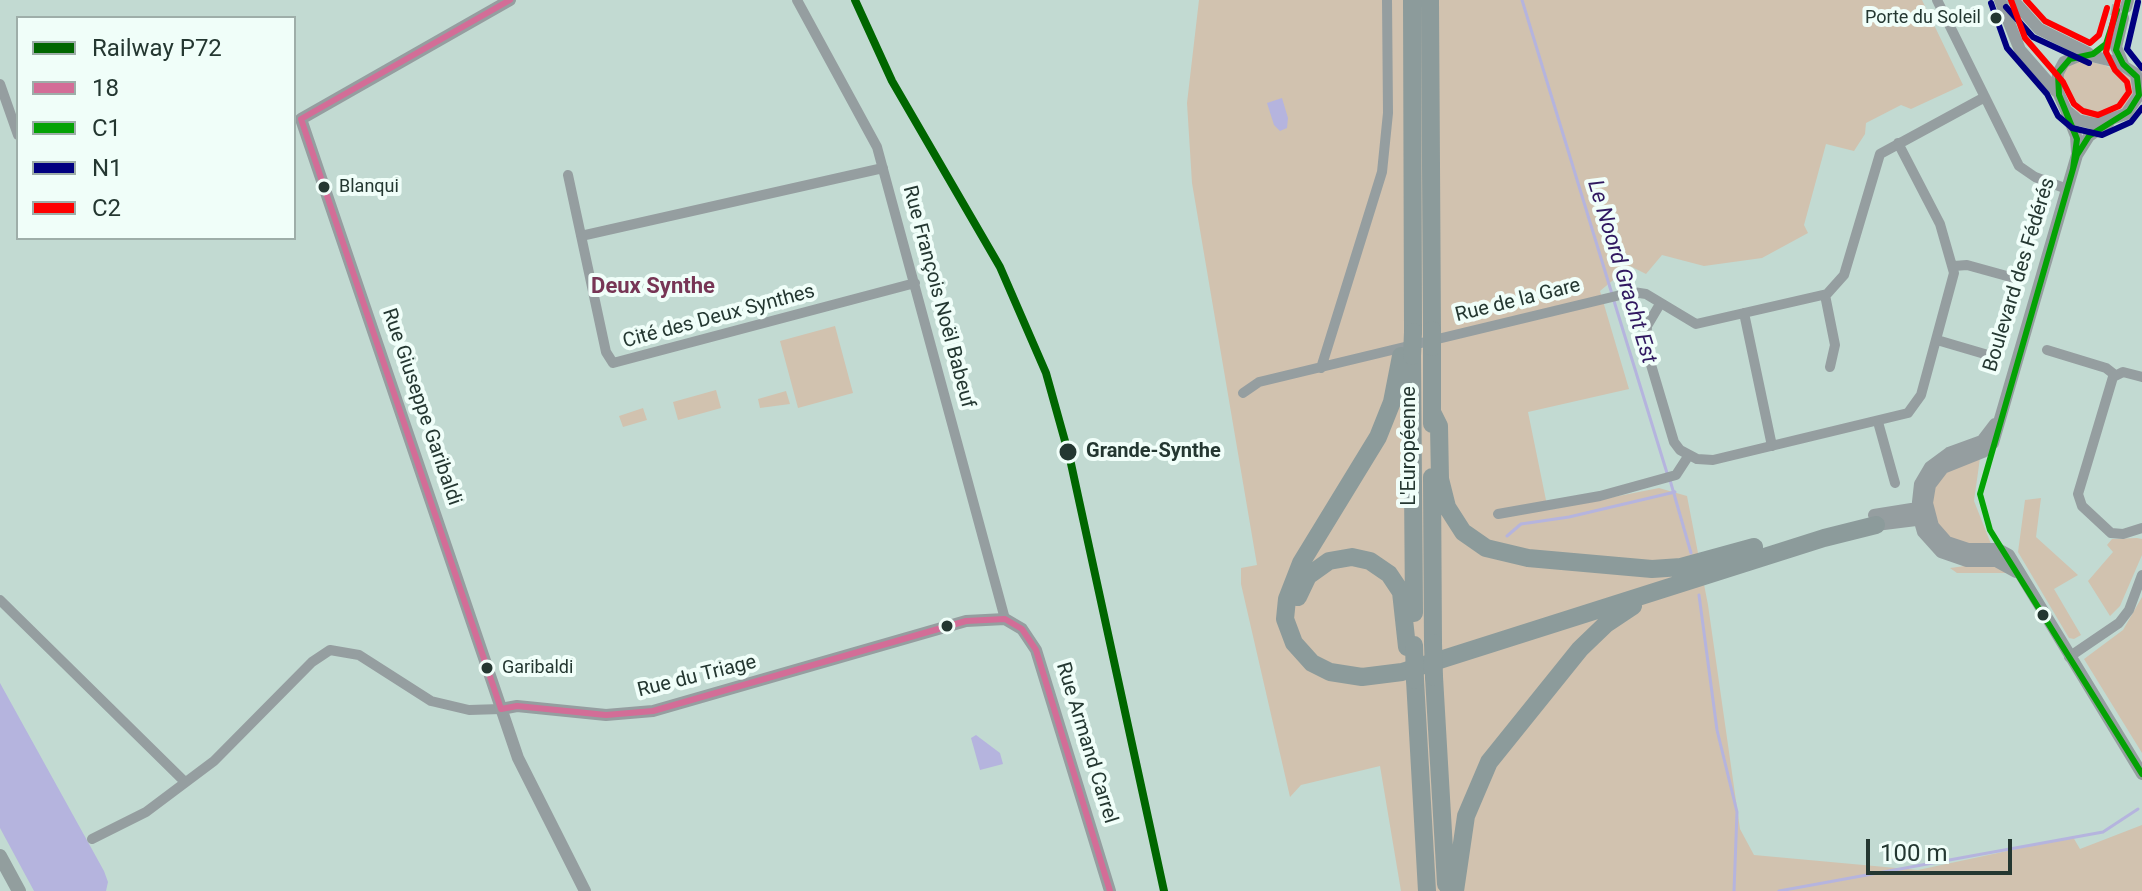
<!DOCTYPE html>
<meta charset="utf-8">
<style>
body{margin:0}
#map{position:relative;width:2142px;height:891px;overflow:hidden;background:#c2dad2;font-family:Roboto,sans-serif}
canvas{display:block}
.legend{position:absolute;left:16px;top:16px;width:280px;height:224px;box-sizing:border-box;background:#f0fef9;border:2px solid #9eaea9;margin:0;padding:10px 14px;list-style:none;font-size:24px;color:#243731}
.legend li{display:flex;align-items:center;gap:16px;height:40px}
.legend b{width:40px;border:2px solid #9eaea9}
.scale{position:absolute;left:1866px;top:839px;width:146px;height:36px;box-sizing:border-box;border:4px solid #243731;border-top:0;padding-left:10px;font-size:24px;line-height:28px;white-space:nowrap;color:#243731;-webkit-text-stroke:6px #f0fef9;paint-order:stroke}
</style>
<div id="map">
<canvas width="2142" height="891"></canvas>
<ul class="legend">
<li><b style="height:10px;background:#060"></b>Railway P72</li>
<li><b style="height:10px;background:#d36d97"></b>18</li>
<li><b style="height:10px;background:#04a205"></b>C1</li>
<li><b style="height:10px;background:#010080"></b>N1</li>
<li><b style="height:10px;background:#fe0000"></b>C2</li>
</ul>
<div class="scale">100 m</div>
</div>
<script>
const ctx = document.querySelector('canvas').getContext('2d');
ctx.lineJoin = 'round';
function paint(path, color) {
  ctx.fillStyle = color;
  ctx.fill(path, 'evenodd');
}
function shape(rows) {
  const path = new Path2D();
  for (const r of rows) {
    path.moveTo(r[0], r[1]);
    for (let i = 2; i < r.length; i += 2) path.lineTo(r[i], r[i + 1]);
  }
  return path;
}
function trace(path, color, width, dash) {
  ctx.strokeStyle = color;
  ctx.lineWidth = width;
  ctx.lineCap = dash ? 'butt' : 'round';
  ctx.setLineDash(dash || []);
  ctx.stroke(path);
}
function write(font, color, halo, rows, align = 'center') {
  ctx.font = font + ' Roboto,sans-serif';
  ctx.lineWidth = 8;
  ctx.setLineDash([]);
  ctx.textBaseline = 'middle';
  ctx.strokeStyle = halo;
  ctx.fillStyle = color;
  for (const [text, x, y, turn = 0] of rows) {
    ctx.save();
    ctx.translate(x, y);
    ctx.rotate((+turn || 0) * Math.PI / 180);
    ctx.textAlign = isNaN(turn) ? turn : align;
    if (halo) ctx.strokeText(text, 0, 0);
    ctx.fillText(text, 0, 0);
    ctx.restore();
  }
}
paint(shape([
 [1199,0,1922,0,1963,85,1911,109,1901,105,1866,123,1865,134,1854,151,1826,144,1804,225,1808,233,1762,258,1704,266,1662,255,1646,274,1630,266,1600,291,1629,389,1528,412,1548,510,1659,488,1687,496,1708,605,1740,829,1754,855,1918,870,2073,837,2080,849,2142,825,2142,891,1401,891,1380,766,1301,785,1290,797,1241,584,1241,568,1257,565,1192,183,1187,103],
 [2081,60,2104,65,2133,78,2136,88,2126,108,2100,120,2078,113,2061,83,2065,68],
 [835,326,853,393,798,408,780,341],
 [716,390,721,408,678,420,673,402],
 [786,391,790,404,760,408,758,399],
 [643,408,647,420,623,427,619,416],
 [1980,458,1974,501,1991,544,1960,544,1939,530,1929,500,1943,471],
 [2041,498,2036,537,2078,575,2054,589,2081,635,2074,639,2069,638,2018,552,2025,500],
 [2137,538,2142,539,2142,555,2120,606,2110,616,2088,581,2113,552,2107,545,2112,539],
 [1988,563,2009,573,1957,573,1950,568],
 [2142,597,2142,753,2084,659,2123,630]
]), '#d1c2af');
paint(shape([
 [1282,98,1288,118,1287,128,1280,131,1274,125,1267,103],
 [0,683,104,871,108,882,106,891,34,891,0,828],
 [976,735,1000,753,1003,764,980,770,971,738]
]), '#b5b4de');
trace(shape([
 [1522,0,1612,294],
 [1614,301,1667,473],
 [1670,480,1691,553],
 [1507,536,1521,524,1569,517,1675,492],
 [1699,595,1717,730,1737,812,1734,891],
 [1779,891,2103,832,2138,809]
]), '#b5b4de', 3);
trace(shape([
 [2116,16,2118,5]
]), '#a2b9b2', 12, [12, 6]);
trace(shape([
 [797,0,877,147,1005,619],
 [1937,0,2019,166,2035,177,2067,189],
 [0,84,18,135],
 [568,175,606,352,613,363,915,283],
 [581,236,883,168],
 [1954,266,1967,265,2014,278],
 [1825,295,1835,345,1830,367],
 [1660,304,1647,326,1646,348,1674,442,1680,450,1697,459,1713,460,1908,413,1921,395,1954,273,1940,224,1898,143],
 [1744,313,1772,446],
 [1937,340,1988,355],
 [2047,350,2106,368,2115,375],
 [1321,368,1382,172,1388,113,1387,0],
 [2142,377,2123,372,2113,377,2078,494,2082,506,2111,533,2123,534,2142,528],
 [1243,393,1259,382,1633,292,1646,294,1696,324,1827,294,1844,275,1880,154,1985,97],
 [1878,422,1895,483],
 [1498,514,1600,496,1676,475,1689,455],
 [0,600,185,782],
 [2069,657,2119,623,2129,610,2142,575],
 [92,839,146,812,214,761,312,662,330,650,359,655,431,701,469,710,501,709]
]), '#959ea0', 10);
trace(shape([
 [510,0,301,119,518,758,585,891],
 [2000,0,2020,50,2056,91],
 [2013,0,2039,29,2088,53],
 [2126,7,2128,0],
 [2123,18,2116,47,2123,64],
 [2083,54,2117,62,2136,74,2139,95,2126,114,2096,124,2078,120,2066,110,2057,90,2058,73,2064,62,2083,54],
 [2067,113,2076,136,2077,152],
 [2109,122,2089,136,2077,155,1993,443,1983,452,1943,468,1930,485,1927,503,1933,526,1947,542,1968,549,1998,549,2009,555,2142,774],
 [1995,424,1982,441,1949,453,1930,467,1920,484,1917,511,1923,532,1941,552,1967,561,1996,561,2016,572],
 [1874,515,1924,507],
 [1876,525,1924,519],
 [501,709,517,706,606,715,653,711,966,621,1005,619,1022,629,1036,650,1110,891]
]), '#959ea0', 12);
trace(shape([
 [0,856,19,891]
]), '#929e9e', 14);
trace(shape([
 [1412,0,1413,332],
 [1430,0,1432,330],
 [1401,356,1392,402,1378,437,1301,563,1287,599,1285,619,1294,643,1312,663,1330,672,1362,677,1402,672,1824,538,1876,525],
 [1412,356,1414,613],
 [1432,412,1439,426,1440,479,1447,507,1463,532,1486,548,1528,558,1652,569,1681,567,1754,547],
 [1432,424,1432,347],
 [1432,477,1433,643],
 [1298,597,1308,576,1329,561,1352,557,1370,561,1389,574,1401,592,1407,647],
 [1434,677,1446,884],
 [1415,680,1427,891],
 [1455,891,1466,816,1489,762,1580,649,1606,624,1633,606]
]), '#8c9b9b', 18);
trace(shape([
 [1432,330,1432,347],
 [1412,356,1413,332],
 [1433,643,1434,677],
 [1414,645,1415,680]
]), '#8c9b9b', 18);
trace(shape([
 [301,119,501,709],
 [301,119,510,0],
 [501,709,517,706,606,715,653,711,966,621,1005,619,1022,629,1036,650,1110,891]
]), '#d36d97', 6);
trace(shape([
 [2128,0,2116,50,2123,64,2137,77,2139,95,2129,111,2089,136,2077,155,1980,494,1990,530,2142,774],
 [2073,169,2077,139,2059,95,2058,73,2070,59,2093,54,2106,44,2117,10]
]), '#04a205', 6);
trace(shape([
 [2138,2,2127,49,2142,68],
 [1991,3,2007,48,2047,94,2058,116,2072,128,2102,135,2131,122,2142,108],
 [2006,7,2033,37,2089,63]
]), '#010080', 6);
trace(shape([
 [2011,0,2025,38,2063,82,2074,104,2083,111,2098,115,2119,106,2129,92,2127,82,2115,70,2106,52,2118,0],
 [2026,0,2045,21,2090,43,2099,35,2107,8]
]), '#fe0000', 6);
trace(shape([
 [855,0,892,81,1000,267,1046,373,1070,459,1164,891]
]), '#060', 8);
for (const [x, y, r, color] of [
 [1996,18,7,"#243731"],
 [324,187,7,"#243731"],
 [1068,452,10,"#243731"],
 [2043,615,7,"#243731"],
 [947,626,7,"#243731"],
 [487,668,7,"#243731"]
]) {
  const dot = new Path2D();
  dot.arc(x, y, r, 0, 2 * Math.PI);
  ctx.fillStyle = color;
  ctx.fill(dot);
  trace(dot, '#f0fef9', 3);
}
write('18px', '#243731', '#f0fef9', [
 ["Porte du Soleil",1981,18,"right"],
 ["Blanqui",339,187],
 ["Garibaldi",502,668]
], 'left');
write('20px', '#243731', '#f0fef9', [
 ["Boulevard des Fédérés",2020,275,-73],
 ["Rue François Noël Babeuf",938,297,75],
 ["Rue de la Gare",1518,301,-14],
 ["Cité des Deux Synthes",719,317,-15],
 ["Rue Giuseppe Garibaldi",421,407,71],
 ["L'Européenne",1410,446,-90],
 ["Rue du Triage",697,677,-14],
 ["Rue Armand Carrel",1086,743,73]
]);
write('bold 20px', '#243731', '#f0fef9', [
 ["Grande-Synthe",1086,452]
], 'left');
write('italic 22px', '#301860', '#f0fef9', [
 ["Le Noord Gracht Est",1621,272,73]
]);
write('bold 22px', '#773555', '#f0fef9', [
 ["Deux Synthe",653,287]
]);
</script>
